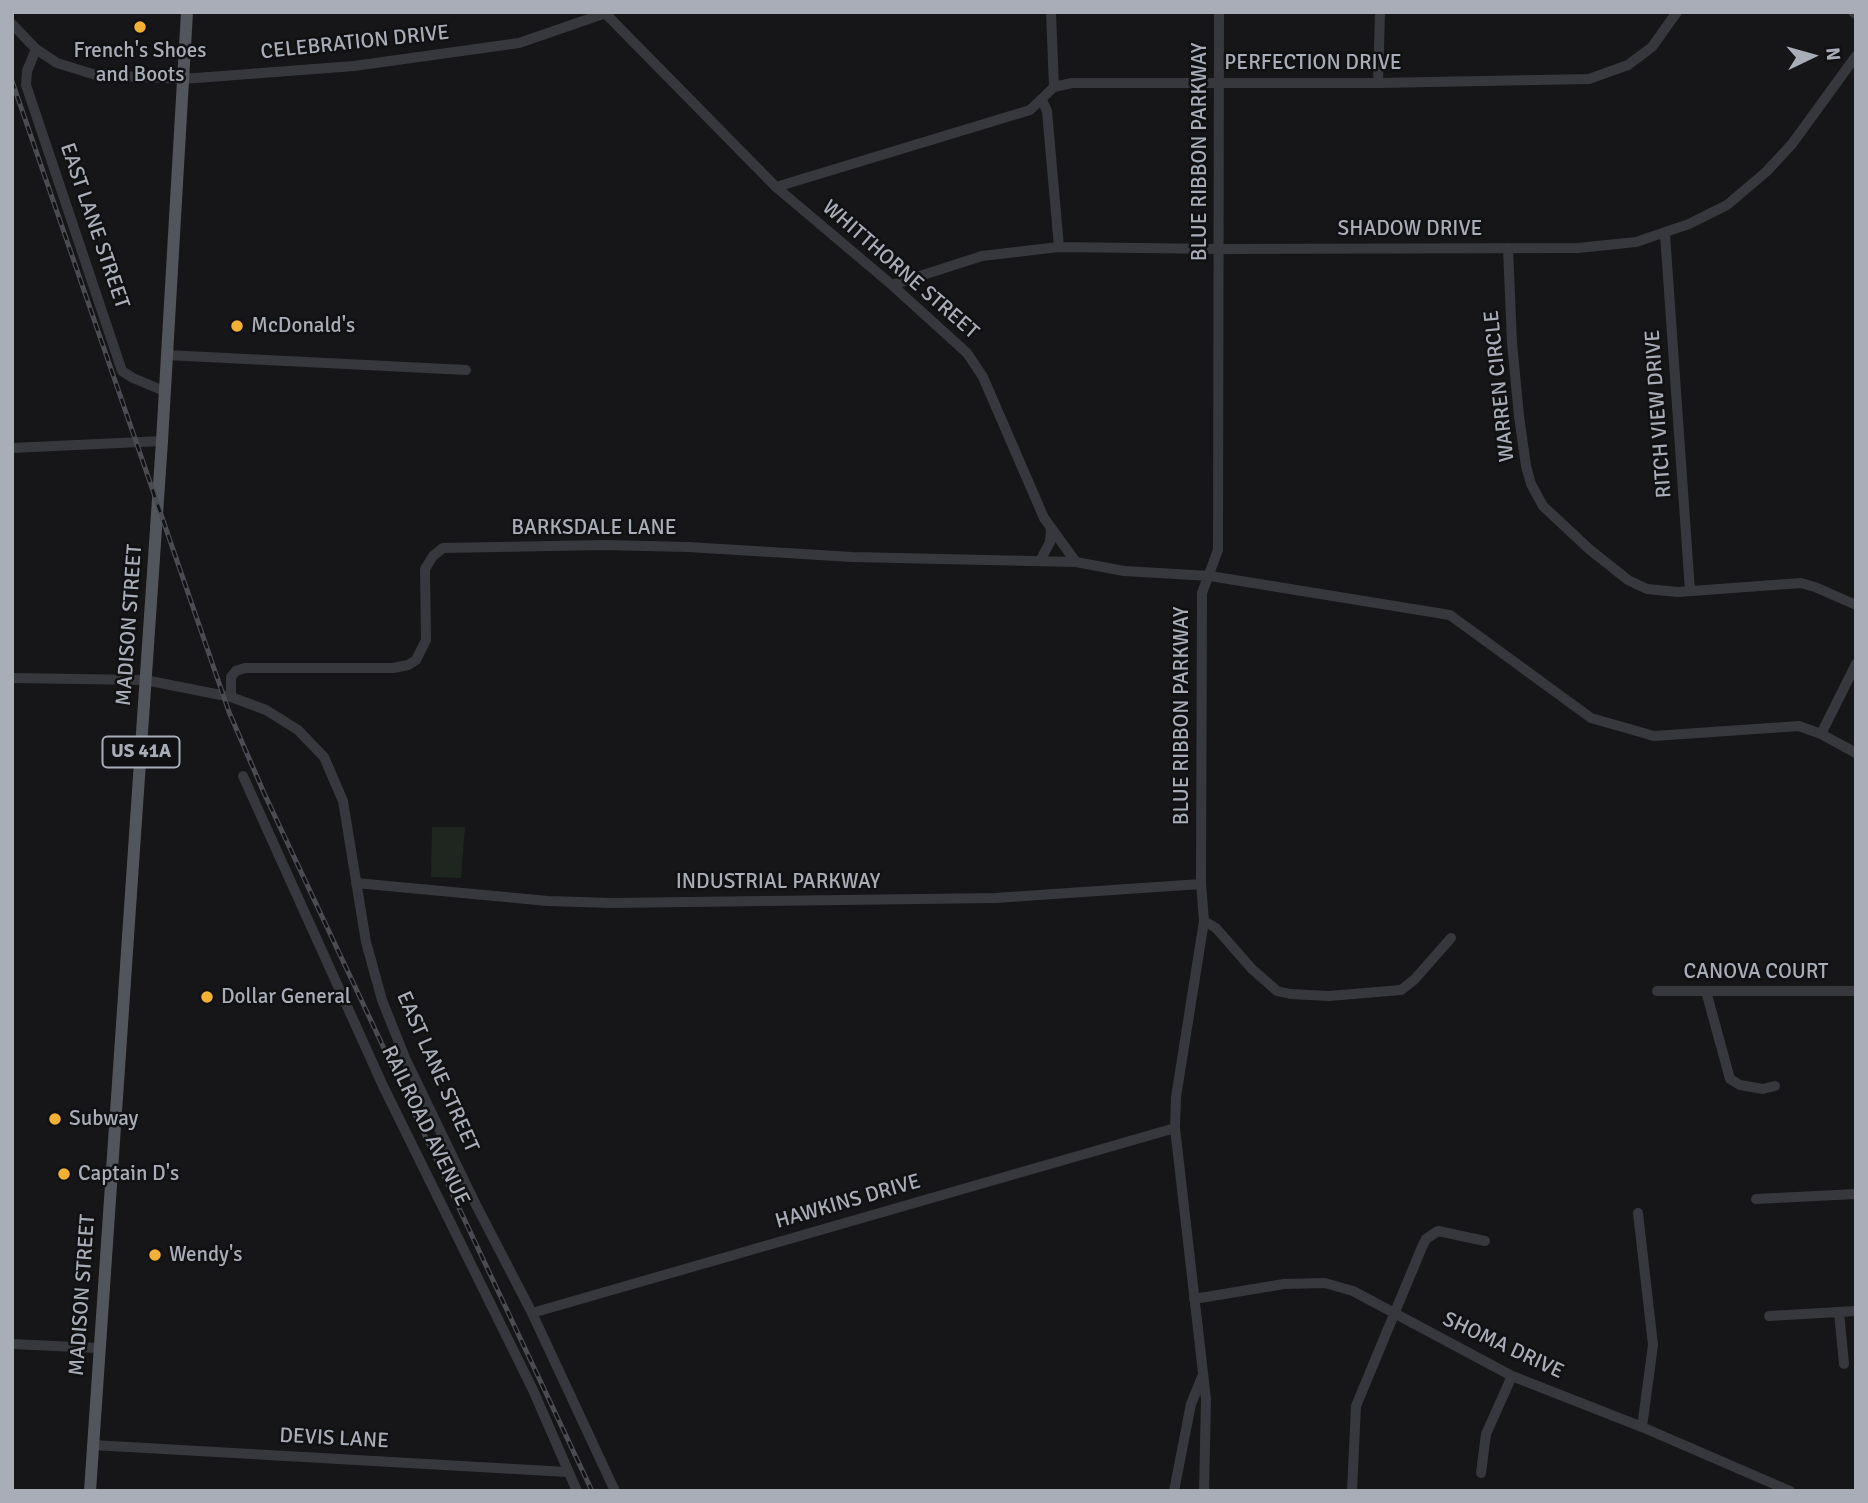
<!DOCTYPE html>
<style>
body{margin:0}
#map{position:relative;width:1868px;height:1503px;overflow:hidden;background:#161618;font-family:Signika,sans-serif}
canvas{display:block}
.frame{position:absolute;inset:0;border:14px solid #a8adb8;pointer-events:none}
.north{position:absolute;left:1777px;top:21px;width:70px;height:70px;-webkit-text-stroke:5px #111113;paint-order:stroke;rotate:85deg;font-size:19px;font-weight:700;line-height:28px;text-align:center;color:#a8adb8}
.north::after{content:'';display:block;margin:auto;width:24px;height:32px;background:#a8adb8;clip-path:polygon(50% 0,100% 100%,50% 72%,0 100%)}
</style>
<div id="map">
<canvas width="1868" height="1503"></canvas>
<div class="frame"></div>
<div class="north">N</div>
</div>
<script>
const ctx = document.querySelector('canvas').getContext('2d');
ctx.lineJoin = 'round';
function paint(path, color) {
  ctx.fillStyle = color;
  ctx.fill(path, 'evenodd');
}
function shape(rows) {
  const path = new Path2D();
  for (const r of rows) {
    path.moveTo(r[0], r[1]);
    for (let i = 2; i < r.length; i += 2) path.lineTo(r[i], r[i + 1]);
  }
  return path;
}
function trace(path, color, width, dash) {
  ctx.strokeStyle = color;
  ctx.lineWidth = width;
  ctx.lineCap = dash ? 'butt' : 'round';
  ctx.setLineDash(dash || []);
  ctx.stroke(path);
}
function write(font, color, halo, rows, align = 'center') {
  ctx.font = font + ' Signika,sans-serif';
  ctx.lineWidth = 5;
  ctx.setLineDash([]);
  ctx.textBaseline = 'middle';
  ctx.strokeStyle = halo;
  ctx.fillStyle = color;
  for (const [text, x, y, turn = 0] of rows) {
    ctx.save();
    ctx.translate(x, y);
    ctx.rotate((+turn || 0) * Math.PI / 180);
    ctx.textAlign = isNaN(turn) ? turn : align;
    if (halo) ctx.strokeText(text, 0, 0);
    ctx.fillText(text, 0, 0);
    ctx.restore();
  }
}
paint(shape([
 [432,827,465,827,461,878,431,877]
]), '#1e261f');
trace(shape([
 [604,12,776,187,892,285,967,353,983,377,1044,518,1076,562,1124,571,1210,576,1450,615,1591,718,1654,736,1799,726,1821,734,1856,753],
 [1051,12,1054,87],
 [1853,12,1856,14],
 [12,24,36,49,57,63,96,75,183,79,354,66,519,43,609,12],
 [36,49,27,71,26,85,122,371,133,378,164,391],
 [1378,83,1380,12],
 [1042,100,1047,111,1059,247],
 [776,187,1030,110,1054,87,1072,83,1378,83,1589,79,1628,65,1652,47,1677,12],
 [1665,234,1690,591],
 [1508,248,1512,343,1519,416,1526,466,1531,484,1543,506,1589,549,1628,580,1647,589,1678,592,1801,583,1815,587,1856,605],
 [892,285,982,256,1059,247,1219,249,1578,248,1636,242,1689,224,1727,205,1766,172,1792,144,1856,56],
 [166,355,466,370],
 [12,448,162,441],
 [1040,561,1050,542,1051,528],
 [12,678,145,680,231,697,266,710,298,730,324,757,343,801,366,942,382,1000,406,1060,474,1201,532,1313,615,1491],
 [231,697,231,677,236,671,245,668,393,668,408,665,416,660,426,640,425,569,433,556,443,548,605,545,688,547,852,557,1076,562],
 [1821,734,1856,664],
 [243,776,384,1088,533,1390,577,1491],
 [356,883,548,901,612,903,995,898,1201,884],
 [1204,921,1216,928,1252,969,1277,991,1290,994,1329,996,1401,990,1414,980,1451,938],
 [1657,991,1856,991],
 [1706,991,1730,1079,1740,1085,1763,1089,1775,1086],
 [1756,1199,1856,1194],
 [1638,1213,1653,1345,1642,1427],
 [1194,1299,1284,1284,1325,1283,1353,1291,1512,1376,1642,1427,1790,1491],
 [1839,1312,1844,1364],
 [532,1313,1175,1128],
 [1769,1316,1856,1311],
 [12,1344,98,1348],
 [93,1445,567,1472,567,1468],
 [1481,1473,1486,1434,1512,1376],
 [1174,1491,1191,1404,1202,1377],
 [1204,1491,1206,1399,1175,1128,1176,1097,1204,921,1201,884,1202,593,1218,550,1219,12],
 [1352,1491,1356,1406,1422,1247,1426,1239,1438,1231,1485,1241]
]), '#37383d', 10);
trace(shape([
 [90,1491,162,441,187,12]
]), '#53555c', 12);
const rail = shape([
 [12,81,229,712,264,793,592,1491]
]);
trace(rail, '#4a4c52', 5);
trace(rail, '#111113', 2.5, [8]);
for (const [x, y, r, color] of [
 [140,27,7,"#f2b134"],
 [237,326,7,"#f2b134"],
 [207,997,7,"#f2b134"],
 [55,1119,7,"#f2b134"],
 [64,1174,7,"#f2b134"],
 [155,1255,7,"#f2b134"]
]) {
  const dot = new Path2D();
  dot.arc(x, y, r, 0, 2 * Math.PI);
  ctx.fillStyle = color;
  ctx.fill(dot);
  trace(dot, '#111113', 2.5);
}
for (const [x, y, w] of [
 [141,752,77]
]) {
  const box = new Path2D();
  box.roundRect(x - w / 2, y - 15.5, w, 31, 5);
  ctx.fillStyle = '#111113';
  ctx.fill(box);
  trace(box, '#a8adb8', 2);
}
write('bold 19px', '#a8adb8', null, [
 ["US 41A",141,752]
]);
write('21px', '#a8adb8', '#111113', [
 ["CELEBRATION DRIVE",355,43,-6],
 ["PERFECTION DRIVE",1313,63],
 ["BLUE RIBBON PARKWAY",1200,152,-90],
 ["EAST LANE STREET",94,226,71],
 ["SHADOW DRIVE",1410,229],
 ["WHITTHORNE STREET",900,270,41],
 ["WARREN CIRCLE",1500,386,-96],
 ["RITCH VIEW DRIVE",1659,414,-94],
 ["BARKSDALE LANE",594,528],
 ["MADISON STREET",130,625,-86],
 ["BLUE RIBBON PARKWAY",1182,716,-90],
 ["INDUSTRIAL PARKWAY",778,882],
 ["CANOVA COURT",1756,972],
 ["EAST LANE STREET",437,1072,66],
 ["RAILROAD AVENUE",425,1126,64],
 ["HAWKINS DRIVE",848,1202,-16],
 ["MADISON STREET",83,1295,-86],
 ["SHOMA DRIVE",1503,1346,25],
 ["DEVIS LANE",334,1439,3]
]);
write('21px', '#a8adb8', '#111113', [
 ["French's Shoes",140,51,"center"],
 ["and Boots",140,75,"center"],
 ["McDonald's",251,326],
 ["Dollar General",221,997],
 ["Subway",69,1119],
 ["Captain D's",78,1174],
 ["Wendy's",169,1255]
], 'left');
</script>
